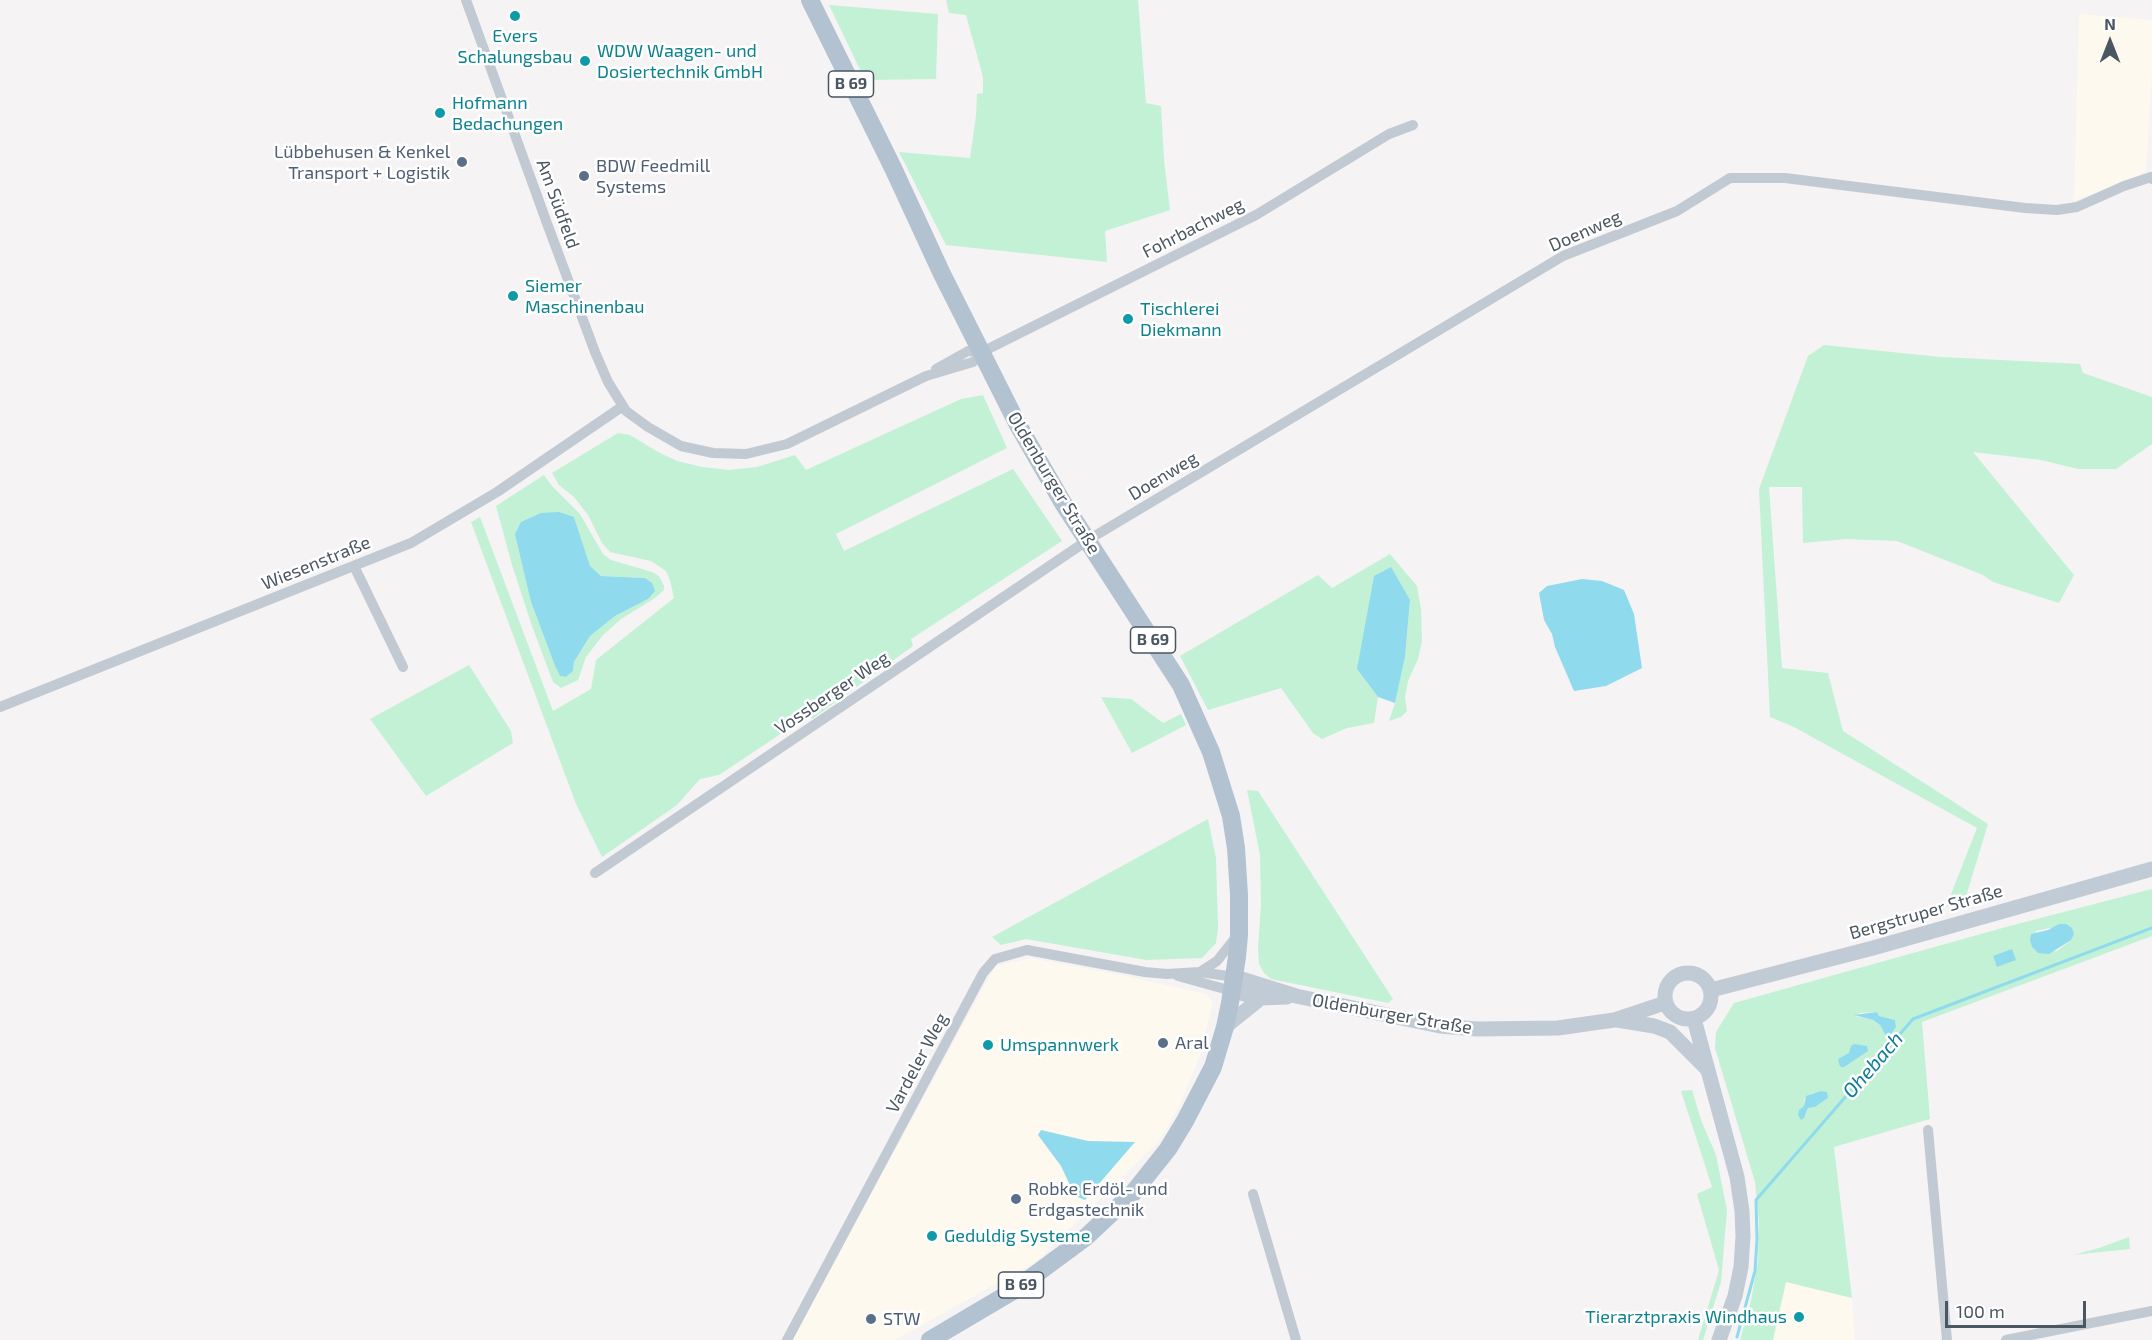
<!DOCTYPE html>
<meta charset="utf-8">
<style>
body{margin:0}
#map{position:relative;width:2152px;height:1340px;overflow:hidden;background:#f5f3f3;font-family:"Exo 2",sans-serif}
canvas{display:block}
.north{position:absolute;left:2080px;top:12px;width:60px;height:60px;-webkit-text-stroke:4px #fff;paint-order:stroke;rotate:0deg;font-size:16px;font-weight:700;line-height:24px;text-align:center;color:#4a5661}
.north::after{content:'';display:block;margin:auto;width:21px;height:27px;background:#4a5661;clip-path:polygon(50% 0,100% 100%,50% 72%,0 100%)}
.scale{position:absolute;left:1945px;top:1301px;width:141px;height:27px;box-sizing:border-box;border:3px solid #4a5661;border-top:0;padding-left:8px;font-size:18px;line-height:21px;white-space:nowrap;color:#4a5661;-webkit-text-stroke:4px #fff;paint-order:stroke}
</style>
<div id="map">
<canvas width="2152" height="1340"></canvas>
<div class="north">N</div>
<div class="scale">100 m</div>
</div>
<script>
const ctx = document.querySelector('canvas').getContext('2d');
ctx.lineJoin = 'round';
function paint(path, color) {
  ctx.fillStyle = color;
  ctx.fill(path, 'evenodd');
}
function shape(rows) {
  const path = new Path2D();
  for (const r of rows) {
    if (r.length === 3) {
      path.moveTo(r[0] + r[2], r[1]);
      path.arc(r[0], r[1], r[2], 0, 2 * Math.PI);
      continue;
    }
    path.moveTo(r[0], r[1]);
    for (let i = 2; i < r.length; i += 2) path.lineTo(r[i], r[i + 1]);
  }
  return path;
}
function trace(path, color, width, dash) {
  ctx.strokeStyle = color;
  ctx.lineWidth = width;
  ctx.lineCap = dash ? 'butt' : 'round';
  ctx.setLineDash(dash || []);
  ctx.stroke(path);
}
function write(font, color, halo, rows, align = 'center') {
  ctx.font = font + ' "Exo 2",sans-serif';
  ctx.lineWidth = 5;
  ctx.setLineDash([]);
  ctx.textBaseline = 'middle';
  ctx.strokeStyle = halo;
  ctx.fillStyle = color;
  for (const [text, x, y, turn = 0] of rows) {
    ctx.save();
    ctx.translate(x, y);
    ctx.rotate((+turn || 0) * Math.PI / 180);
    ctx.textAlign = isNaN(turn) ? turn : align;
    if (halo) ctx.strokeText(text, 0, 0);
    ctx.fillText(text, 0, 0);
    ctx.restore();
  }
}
paint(shape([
 [2079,14,2152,20,2152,71,2146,171,2133,178,2074,201],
 [1031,958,1131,977,1206,994,1210,998,1213,1003,1199,1058,1179,1107,1158,1142,1037,1261,895,1340,792,1340,995,966],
 [1786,1282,1852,1298,1855,1340,1773,1340]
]), '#fdf9ef');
paint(shape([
 [946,0,1138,0,1146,103,1161,106,1164,160,1170,210,1105,231,1107,262,946,245,899,152,970,158,976,116,977,94,983,93,983,77,966,15,949,13],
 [829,5,938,14,936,79,865,80],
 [1824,345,1940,357,2080,364,2083,373,2152,397,2152,444,2116,469,2078,469,2041,460,1973,452,2074,575,2059,603,1993,582,1983,575,1897,541,1846,539,1803,543,1802,487,1769,487,1782,668,1828,673,1843,731,1988,824,1964,903,1946,907,1977,828,1794,727,1770,717,1759,489,1808,356],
 [983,395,1007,448,836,534,844,551,1013,469,1062,541,911,639,913,646,812,719,809,715,719,775,700,779,677,805,602,857,576,804,471,522,480,517,553,711,591,689,596,660,674,598,670,580,666,571,651,561,610,552,602,543,588,515,574,497,559,485,552,473,618,433,630,435,658,452,677,461,702,467,729,470,757,467,795,455,806,470,961,399],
 [544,475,552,486,580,514,603,554,611,560,652,572,659,576,664,586,664,590,655,598,621,619,603,635,586,657,578,680,561,688,553,682,532,626,512,565,496,506],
 [574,517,590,567,601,576,645,578,648,599,615,616,590,636,574,662,573,671,566,677,560,676,555,666,531,602,525,570],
 [1390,554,1417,586,1421,609,1422,641,1418,659,1408,681,1405,698,1407,711,1401,717,1389,721,1395,703,1405,657,1410,600,1357,669,1378,697,1374,723,1347,728,1322,739,1313,733,1281,688,1208,710,1180,656,1318,575,1332,588],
 [469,665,511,731,513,743,426,796,370,719],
 [1101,697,1131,699,1163,723,1181,714,1186,725,1132,753],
 [1247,790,1258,791,1393,999,1388,1003,1271,979,1264,973,1259,964,1258,948,1261,905,1260,855],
 [1208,819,1216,858,1218,928,1216,943,1202,958,1146,960,1026,939,1001,945,992,937],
 [2152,889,2152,936,1922,1022,1930,1119,1834,1147,1852,1298,1786,1282,1773,1340,1740,1340,1751,1301,1758,1260,1759,1223,1755,1182,1715,1048,1716,1032,1734,1003,2006,927],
 [2055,927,2071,940,2057,951,2038,953,2032,947,2036,931],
 [1876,1012,1879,1016,1895,1020,1896,1027,1890,1036,1886,1036,1880,1025,1873,1020,1855,1016,1860,1013],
 [1813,1093,1828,1098,1815,1107,1808,1108,1806,1114,1804,1099],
 [1692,1090,1701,1120,1716,1155,1727,1210,1721,1282,1703,1340,1698,1340,1719,1270,1697,1194,1712,1187,1681,1091],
 [2129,1237,2130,1249,2073,1255,2099,1248]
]), '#c3f1d5');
paint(shape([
 [559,512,574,517,590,566,601,576,645,578,652,583,655,591,648,599,615,616,590,636,574,662,573,671,566,677,560,676,555,666,531,602,515,534,521,522,541,513],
 [1391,567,1410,600,1405,657,1395,703,1378,697,1357,669,1374,576],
 [1582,579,1602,581,1624,590,1634,614,1642,668,1606,686,1574,691,1555,647,1552,634,1544,620,1539,593,1547,586],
 [2059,924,2066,924,2072,928,2074,934,2071,940,2049,954,2038,953,2032,947,2030,940,2031,934,2048,930],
 [2012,949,2016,960,1997,967,1993,956],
 [1877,1012,1879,1016,1895,1020,1896,1027,1890,1036,1886,1036,1880,1025,1873,1020,1854,1015],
 [1854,1044,1867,1046,1868,1051,1844,1067,1841,1067,1839,1064,1838,1059,1849,1053,1851,1046],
 [1821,1091,1827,1092,1828,1098,1815,1107,1808,1108,1804,1118,1801,1120,1798,1115,1799,1110,1804,1106,1806,1096],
 [1041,1130,1088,1141,1135,1142,1085,1200,1075,1196,1061,1166,1038,1135]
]), '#90daee');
trace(shape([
 [1737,1337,1755,1271,1757,1239,1756,1200,1913,1019,2152,928]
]), '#90daee', 3);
trace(shape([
 [466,0,548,226,595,352,608,382,626,411,648,427,681,446,713,453,746,454,787,444,926,376,973,362,982,352,1256,215,1389,134,1413,125],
 [936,369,968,351,982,352],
 [354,566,403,667],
 [0,707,411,543,497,492,623,406],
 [595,873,1088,540,1563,256,1677,211,1730,178,1785,178,2025,208,2057,210,2077,207,2124,186,2151,177,2152,179],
 [1200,972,1217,961,1236,937],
 [1178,976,1232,991],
 [1928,1130,1947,1340],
 [1253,1194,1296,1340],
 [787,1340,983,973,995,959,1027,950,1145,972,1167,974,1200,972,1235,977],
 [2006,1340,2152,1311]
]), '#c1cad2', 10);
trace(shape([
 [1688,996,23],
 [1235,977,1296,996,1440,1026,1477,1029,1558,1028,1614,1020,1665,1003],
 [1711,990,1873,948,2152,869],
 [1232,991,1261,998,1287,997],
 [1694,1019,1737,1177,1742,1211,1743,1236,1741,1267,1735,1296,1719,1340],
 [1617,1020,1654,1026,1670,1032,1706,1068],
 [1225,1027,1261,998]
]), '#c1cbd6', 15);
trace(shape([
 [810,0,893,168,942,274,1018,425,1063,503,1181,685,1211,752,1231,816,1236,848,1239,895,1239,935,1237,957,1230,1003,1225,1027,1213,1067,1185,1121,1168,1149,1133,1193,1086,1237,1013,1291,930,1340]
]), '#b3c2d1', 18);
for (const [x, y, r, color] of [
 [515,16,6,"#0f9aa8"],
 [585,61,6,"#0f9aa8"],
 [440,113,6,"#0f9aa8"],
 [462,162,6,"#5c6f8a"],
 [584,176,6,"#5c6f8a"],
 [513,296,6,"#0f9aa8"],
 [1128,319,6,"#0f9aa8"],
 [1163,1043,6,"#5c6f8a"],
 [988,1045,6,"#0f9aa8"],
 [1016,1199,6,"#5c6f8a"],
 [932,1236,6,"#0f9aa8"],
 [1799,1317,6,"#0f9aa8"],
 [871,1319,6,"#5c6f8a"]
]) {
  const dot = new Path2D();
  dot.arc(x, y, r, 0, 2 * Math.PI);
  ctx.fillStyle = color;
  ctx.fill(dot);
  trace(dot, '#fff', 2);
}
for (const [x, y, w] of [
 [851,84,45],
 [1153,640,45],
 [1021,1285,45]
]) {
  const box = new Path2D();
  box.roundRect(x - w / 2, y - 13, w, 26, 4.5);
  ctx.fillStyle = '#fff';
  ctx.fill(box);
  trace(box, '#4a5661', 1.5);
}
write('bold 16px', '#4a5661', null, [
 ["B 69",851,84],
 ["B 69",1153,640],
 ["B 69",1021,1285]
]);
write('18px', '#0d838f', '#fff', [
 ["Evers",515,36,"center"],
 ["Schalungsbau",515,57,"center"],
 ["WDW Waagen- und",597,51],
 ["Dosiertechnik GmbH",597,72],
 ["Hofmann",452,103],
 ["Bedachungen",452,124],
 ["Siemer",525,286],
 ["Maschinenbau",525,307],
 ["Tischlerei",1140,309],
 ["Diekmann",1140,330],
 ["Umspannwerk",1000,1045],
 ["Geduldig Systeme",944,1236],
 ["Tierarztpraxis Windhaus",1787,1317,"right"]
], 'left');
write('18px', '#4e5e75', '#fff', [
 ["Lübbehusen & Kenkel",450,152,"right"],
 ["Transport + Logistik",450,173,"right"],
 ["BDW Feedmill",596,166],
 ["Systems",596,187],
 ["Aral",1175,1043],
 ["Robke Erdöl- und",1028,1189],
 ["Erdgastechnik",1028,1210],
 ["STW",883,1319]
], 'left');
write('18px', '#4a5661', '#fff', [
 ["Am Südfeld",558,204,70],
 ["Fohrbachweg",1193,228,-27],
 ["Doenweg",1585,231,-24],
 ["Doenweg",1163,476,-31],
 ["Oldenburger Straße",1054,483,59],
 ["Wiesenstraße",316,563,-22],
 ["Vossberger Weg",832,693,-34],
 ["Bergstruper Straße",1926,912,-16],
 ["Oldenburger Straße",1392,1014,10],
 ["Vardeler Weg",917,1063,-62]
]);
write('italic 20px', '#0c7c9b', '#fff', [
 ["Ohebach",1873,1065,-49]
]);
</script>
